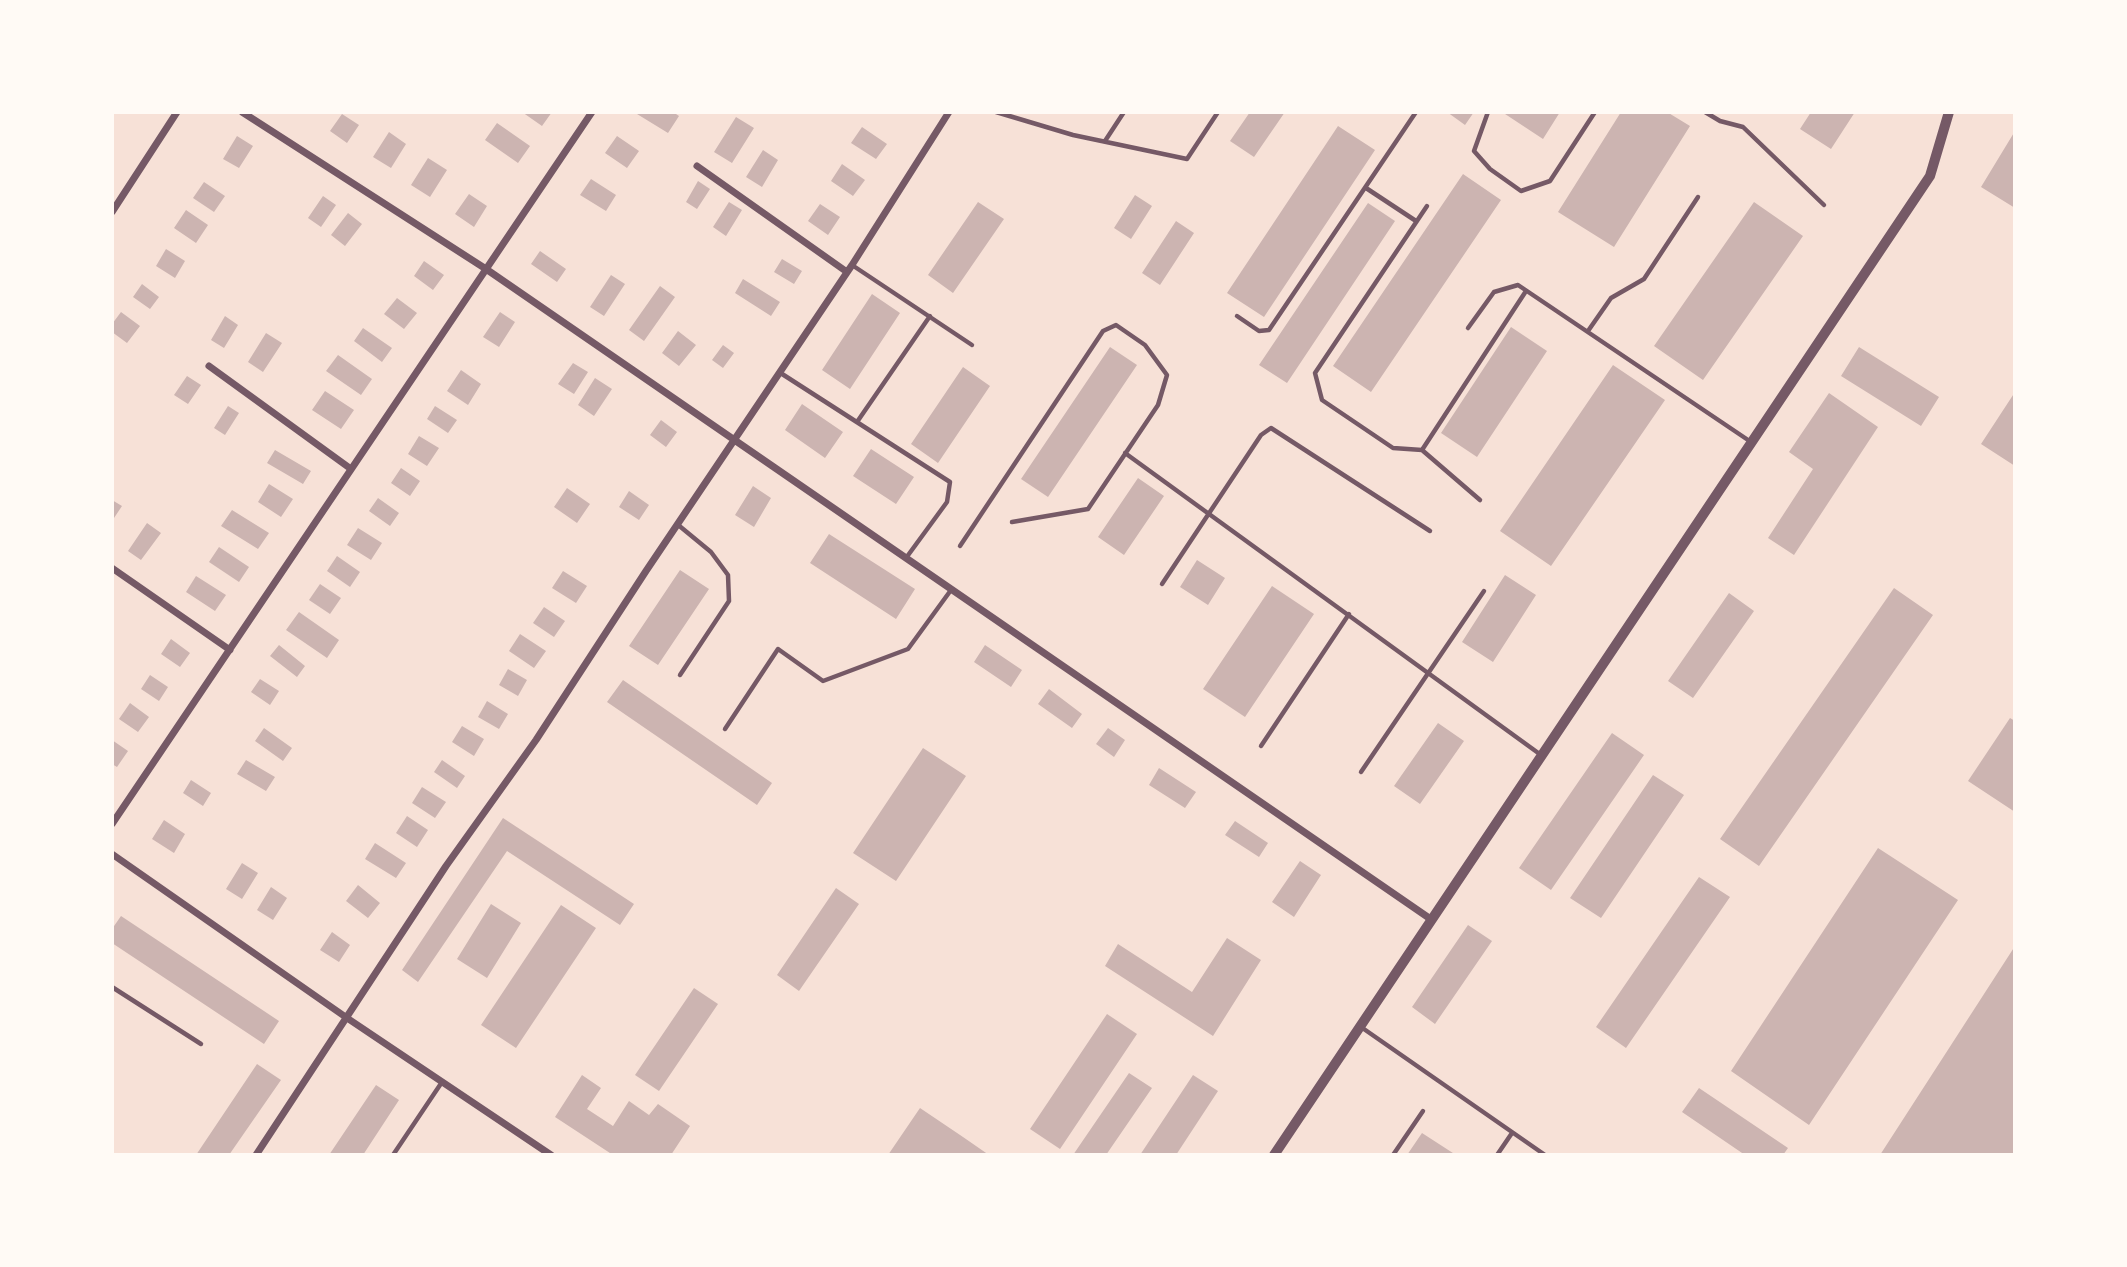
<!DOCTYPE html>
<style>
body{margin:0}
#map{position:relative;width:2127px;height:1267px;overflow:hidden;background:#f7e1d7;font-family:"Sofia Sans Condensed",sans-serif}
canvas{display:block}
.frame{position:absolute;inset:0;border:114px solid #fffaf5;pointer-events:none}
</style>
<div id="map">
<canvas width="2127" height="1267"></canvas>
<div class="frame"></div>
</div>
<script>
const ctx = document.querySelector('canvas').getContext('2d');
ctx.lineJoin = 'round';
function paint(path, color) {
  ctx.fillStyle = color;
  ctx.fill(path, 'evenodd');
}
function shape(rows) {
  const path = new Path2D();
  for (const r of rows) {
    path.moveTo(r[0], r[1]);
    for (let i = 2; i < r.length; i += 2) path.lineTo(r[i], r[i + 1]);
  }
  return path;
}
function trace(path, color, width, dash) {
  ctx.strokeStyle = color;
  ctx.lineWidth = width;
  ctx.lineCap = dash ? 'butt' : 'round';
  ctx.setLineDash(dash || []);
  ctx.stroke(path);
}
paint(shape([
 [522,112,552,112,542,126],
 [638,112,673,112,679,116,668,133,637,114],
 [1250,112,1285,112,1254,157,1230,141],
 [1447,112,1474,112,1465,125],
 [1502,112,1560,112,1543,139],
 [1621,112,1667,112,1690,126,1614,247,1558,212],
 [1811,112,1855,112,1831,149,1800,129],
 [342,114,359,125,347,143,330,131],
 [736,117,754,128,732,163,714,152],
 [497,123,530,146,518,163,485,140],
 [1338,126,1375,150,1264,317,1227,293],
 [862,127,887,144,876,159,851,143],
 [2015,131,2015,208,1981,187],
 [389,132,406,144,391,168,373,157],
 [237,136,253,146,239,168,223,159],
 [617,136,639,151,627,168,605,153],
 [763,150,778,160,762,187,746,177],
 [428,158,447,170,430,197,411,185],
 [842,164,865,180,853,196,831,181],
 [1463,174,1501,200,1371,392,1333,366],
 [591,179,616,195,606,211,580,195],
 [698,181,710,189,697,209,686,202],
 [204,182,225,196,214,212,193,198],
 [469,194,487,206,474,227,455,214],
 [1135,195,1152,206,1131,239,1114,228],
 [323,196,336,205,321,227,308,218],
 [729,202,742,210,726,236,713,227],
 [978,202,1004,219,953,293,928,275],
 [1754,202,1803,236,1703,380,1654,346],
 [1368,203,1395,221,1287,383,1259,365],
 [820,204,840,217,828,235,808,221],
 [186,210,208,225,196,243,174,228],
 [348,213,362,224,345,246,331,235],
 [1176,221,1194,233,1160,285,1142,273],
 [166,249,185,261,175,278,156,266],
 [540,251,566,269,557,282,531,264],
 [782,259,802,271,794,284,774,272],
 [424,261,444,275,433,290,414,276],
 [611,275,625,284,604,316,590,307],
 [743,279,780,302,771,316,735,293],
 [142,284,159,297,150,309,133,297],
 [660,286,675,297,644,341,629,330],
 [872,294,900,313,850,389,822,370],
 [397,298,417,313,404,329,384,314],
 [121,312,140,326,127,343,112,332,112,324],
 [500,312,515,322,499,347,483,337],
 [225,316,238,325,224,348,211,340],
 [1511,327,1547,351,1477,457,1441,433],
 [363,328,392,348,382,362,354,341],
 [678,331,696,345,679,366,662,353],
 [266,333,282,343,263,372,248,362],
 [723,345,734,353,723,368,712,360],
 [1110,347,1137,365,1048,497,1021,479],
 [1859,347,1939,397,1921,426,1841,376],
 [338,355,372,379,361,395,326,371],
 [573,363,588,372,574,394,558,384],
 [1613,365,1665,400,1551,566,1500,531],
 [963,367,990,386,938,463,911,444],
 [461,370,481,384,468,405,447,391],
 [187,376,201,385,188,404,174,395],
 [595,378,612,389,594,416,578,405],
 [325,391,354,410,341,429,312,410],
 [2015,392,2015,466,1981,444],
 [1829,393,1878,427,1794,555,1768,538,1813,469,1789,452],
 [802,404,843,432,825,458,785,430],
 [228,406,239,413,225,435,214,428],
 [435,406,457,420,448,433,427,419],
 [661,420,677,432,666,447,650,435],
 [419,436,439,448,427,466,408,454],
 [871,449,914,477,896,504,853,476],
 [275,450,311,471,303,484,267,463],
 [401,468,420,481,410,496,391,483],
 [1138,478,1164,496,1124,555,1098,537],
 [269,484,293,499,281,517,258,502],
 [753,486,771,498,754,527,735,515],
 [567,488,590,504,577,523,554,507],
 [629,491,649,505,639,520,619,507],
 [378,498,399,513,390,526,369,511],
 [112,500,122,506,112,521],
 [232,510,269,533,258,549,221,526],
 [147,523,161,533,141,560,128,551],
 [358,528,382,543,371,560,347,545],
 [829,534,915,589,896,619,810,563],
 [219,547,249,567,239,582,209,562],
 [337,556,360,572,350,587,327,571],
 [1197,560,1225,578,1208,605,1180,587],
 [680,570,709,589,658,665,629,646],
 [563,571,587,586,576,603,552,588],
 [1505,575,1536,595,1493,662,1462,642],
 [196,576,226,595,215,611,186,592],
 [320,584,341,598,330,614,309,600],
 [1272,586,1314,614,1245,717,1203,689],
 [1894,588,1933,615,1759,866,1720,839],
 [1729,593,1754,611,1693,698,1668,681],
 [544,607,565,621,554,637,533,623],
 [299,612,339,640,327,658,286,630],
 [520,634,546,651,534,668,509,651],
 [171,639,190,653,180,667,161,654],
 [279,645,305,666,297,677,270,656],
 [985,645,1022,670,1011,687,974,662],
 [508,669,527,680,518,696,499,685],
 [150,675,168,687,159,701,141,689],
 [260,679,279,691,270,705,251,692],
 [623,680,772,783,757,805,607,702],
 [1049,689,1082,714,1072,728,1038,704],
 [487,701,508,714,499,729,478,717],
 [130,703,149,717,138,732,119,719],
 [2010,718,2015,721,2015,812,1968,781],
 [1438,723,1464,741,1420,804,1394,786],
 [462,726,484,739,474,756,452,742],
 [264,728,292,748,283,761,255,741],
 [1108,728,1125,740,1114,757,1096,744],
 [1612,733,1644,755,1551,890,1519,868],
 [112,740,128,751,117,767,112,764],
 [923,748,966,776,896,881,853,853],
 [246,760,275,777,266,791,237,774],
 [442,760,465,776,457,788,434,772],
 [1159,768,1196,792,1185,808,1149,785],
 [1653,775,1684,795,1601,918,1570,898],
 [191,780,211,793,203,806,183,793],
 [422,787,446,802,435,818,412,803],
 [407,816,428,830,417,847,396,833],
 [503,818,634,904,620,925,507,851,418,982,402,970],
 [164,820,185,834,174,853,152,839],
 [1235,821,1268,843,1259,857,1225,835],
 [375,843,406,863,396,878,365,859],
 [1878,848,1958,900,1809,1125,1731,1071],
 [1300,861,1321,875,1294,917,1272,902],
 [242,863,258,873,242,899,226,889],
 [1699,877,1730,897,1626,1048,1596,1027],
 [358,885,380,903,368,918,346,901],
 [271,887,287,898,273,920,257,910],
 [836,888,859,904,799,991,777,975],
 [491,904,521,923,487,978,457,959],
 [561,905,596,928,516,1048,481,1025],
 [121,916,279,1021,264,1044,112,943,112,929],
 [1468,925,1492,941,1435,1024,1412,1007],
 [332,932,350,945,339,962,320,950],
 [1227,938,1261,960,1213,1036,1105,966,1118,944,1192,992],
 [2015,946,2015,1155,1880,1155],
 [694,988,718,1004,659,1091,635,1075],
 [1107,1014,1137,1034,1060,1149,1030,1129],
 [257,1064,281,1080,229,1155,196,1155],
 [1129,1073,1152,1088,1106,1155,1073,1155],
 [582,1075,601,1088,587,1109,613,1126,629,1101,649,1115,658,1104,690,1126,671,1155,613,1155,555,1117],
 [1193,1075,1218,1091,1176,1155,1140,1155],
 [376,1085,399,1100,363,1155,329,1155],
 [1699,1088,1788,1148,1783,1155,1745,1155,1682,1112],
 [920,1108,963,1137,989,1155,888,1155],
 [1422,1133,1456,1155,1407,1155]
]), '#ccb4b1');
trace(shape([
 [996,112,1073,135,1187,159,1218,112],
 [1488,112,1474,151,1490,169,1521,191,1550,181,1595,112],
 [1705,112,1720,121,1743,127,1824,205],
 [1105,141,1124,112],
 [1366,188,1416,221],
 [1427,206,1315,373,1322,400,1393,448,1422,450,1480,500],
 [852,265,972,345],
 [1237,316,1259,331,1269,330,1416,112],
 [1468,328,1494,292,1518,285,1751,442],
 [1588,331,1611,298,1644,279,1698,197],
 [779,372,950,482,947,502,906,558],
 [857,422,930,316],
 [1422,450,1526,291],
 [1125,453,1541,755],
 [677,524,711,552,728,575,729,601,680,675],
 [960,546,1103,331,1116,325,1145,345,1167,375,1158,405,1088,509,1012,522],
 [1162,584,1261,435,1271,428,1430,531],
 [725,729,778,649,823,681,908,649,951,590],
 [1261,746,1349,614],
 [1361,772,1484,591],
 [112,987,201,1044],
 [1361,1027,1545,1155],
 [393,1155,442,1082],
 [1393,1155,1423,1111],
 [1497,1155,1512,1133]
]), '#755966', 4.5);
trace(shape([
 [242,112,486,269,1432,920],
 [697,166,847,272],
 [112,212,177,112],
 [209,366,351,469],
 [112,568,230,650],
 [112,824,592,112],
 [112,854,347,1018,551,1155],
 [256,1155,446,866,536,740,646,571,852,265,949,112]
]), '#755966', 7);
trace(shape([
 [1274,1155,1930,176,1949,112]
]), '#755966', 10);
</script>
